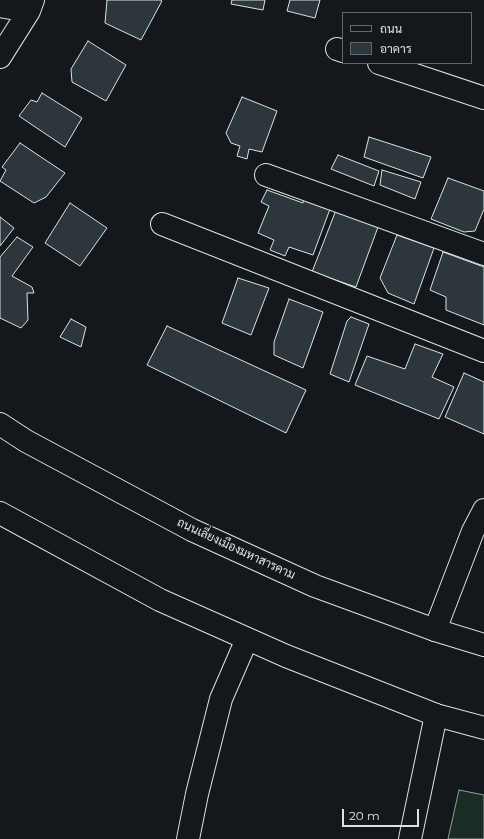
<!DOCTYPE html>
<meta charset="utf-8">
<style>
body{margin:0}
#map{position:relative;width:484px;height:839px;overflow:hidden;background:#14181c;font-family:Montserrat,Sarabun,sans-serif}
canvas{display:block}
.legend{position:absolute;left:342px;top:12px;width:130px;height:52px;box-sizing:border-box;background:#14181c;border:1px solid #626a69;margin:0;padding:5px 7px;list-style:none;font-size:12px;color:#d8e6dc}
.legend li{display:flex;align-items:center;gap:8px;height:20px}
.legend b{width:20px;border:1px solid #626a69}
.scale{position:absolute;left:342px;top:809px;width:77px;height:18px;box-sizing:border-box;border:2px solid #d8e6dc;border-top:0;padding-left:5px;font-size:12px;line-height:14px;white-space:nowrap;color:#d8e6dc;-webkit-text-stroke:3px #14181c;paint-order:stroke}
</style>
<div id="map">
<canvas width="484" height="839"></canvas>
<ul class="legend">
<li><b style="height:5px;background:#14181c"></b>ถนน</li>
<li><b style="height:11px;background:#2c363c"></b>อาคาร</li>
</ul>
<div class="scale">20 m</div>
</div>
<script>
const ctx = document.querySelector('canvas').getContext('2d');
ctx.lineJoin = 'round';
function paint(path, color) {
  ctx.fillStyle = color;
  ctx.fill(path, 'evenodd');
}
function shape(rows) {
  const path = new Path2D();
  for (const r of rows) {
    path.moveTo(r[0], r[1]);
    for (let i = 2; i < r.length; i += 2) path.lineTo(r[i], r[i + 1]);
  }
  return path;
}
function trace(path, color, width, dash) {
  ctx.strokeStyle = color;
  ctx.lineWidth = width;
  ctx.lineCap = dash ? 'butt' : 'round';
  ctx.setLineDash(dash || []);
  ctx.stroke(path);
}
function write(font, color, halo, rows, align = 'center') {
  ctx.font = font + ' Montserrat,Sarabun,sans-serif';
  ctx.lineWidth = 3;
  ctx.setLineDash([]);
  ctx.textBaseline = 'middle';
  ctx.strokeStyle = halo;
  ctx.fillStyle = color;
  for (const [text, x, y, turn = 0] of rows) {
    ctx.save();
    ctx.translate(x, y);
    ctx.rotate((+turn || 0) * Math.PI / 180);
    ctx.textAlign = isNaN(turn) ? turn : align;
    if (halo) ctx.strokeText(text, 0, 0);
    ctx.fillText(text, 0, 0);
    ctx.restore();
  }
}
const green = shape([
 [459,790,484,795,484,839,448,839,459,790]
]);
paint(green, '#1a2d24');
trace(green, '#939e99', 1);
const building = shape([
 [107,0,160,0,162,1,141,40,105,23,107,0],
 [232,0,265,0,263,10,231,4,232,0],
 [290,0,320,0,315,18,287,11,290,0],
 [88,41,126,65,106,101,72,82,71,69,88,41],
 [42,93,82,118,65,147,19,116,31,100,37,102,42,93],
 [242,97,277,111,262,152,249,149,247,159,237,156,240,146,231,143,226,133,242,97],
 [369,137,431,157,423,178,364,157,369,137],
 [20,143,65,173,46,197,34,203,0,181,6,170,2,167,20,143],
 [338,155,379,171,374,186,331,169,338,155],
 [382,170,421,182,415,199,380,185,382,170],
 [448,178,484,191,484,209,475,231,464,232,431,219,448,178],
 [267,190,303,203,304,199,330,209,313,255,289,247,285,256,270,250,274,240,258,233,269,206,261,202,267,190],
 [70,203,107,228,80,266,45,243,70,203],
 [336,210,378,227,356,287,312,272,336,210],
 [0,217,14,228,0,246,0,217],
 [397,235,434,248,414,304,388,293,380,278,397,235],
 [17,237,33,247,12,276,32,287,34,293,27,293,28,320,21,328,0,318,0,257,17,237],
 [443,252,484,267,484,325,446,310,446,297,430,290,443,252],
 [238,278,269,288,251,335,222,323,238,278],
 [289,299,323,312,303,368,274,355,274,342,289,299],
 [351,317,369,324,349,382,330,374,347,321,351,317],
 [71,319,86,327,81,347,60,337,71,319],
 [167,326,306,390,286,433,147,365,167,326],
 [415,344,443,354,432,377,454,387,439,419,355,385,367,356,405,369,415,344],
 [464,373,484,382,484,434,445,417,464,373]
]);
paint(building, '#2c363c');
trace(building, '#d8e6dc', 1);
const minor = shape([
 [0,6,29,11],
 [337,49,343,51],
 [0,57,29,11,33,0],
 [379,63,484,98],
 [266,175,484,254],
 [162,224,484,351],
 [435,630,473,531,484,510],
 [188,839,197,794,221,699,247,639],
 [410,839,436,715]
]);
const highway = shape([
 [0,424,26,441,192,530,315,586,435,630,484,645],
 [0,513,160,600,286,656,436,715,484,728]
]);
trace(minor, '#d8e6dc', 24);
trace(highway, '#d8e6dc', 24);
trace(minor, '#14181c', 22);
trace(highway, '#14181c', 22);
write('12px', '#d8e6dc', '#14181c', [
 ["ถนนเลี่ยงเมืองมหาสารคาม",236,549,25]
]);
</script>
